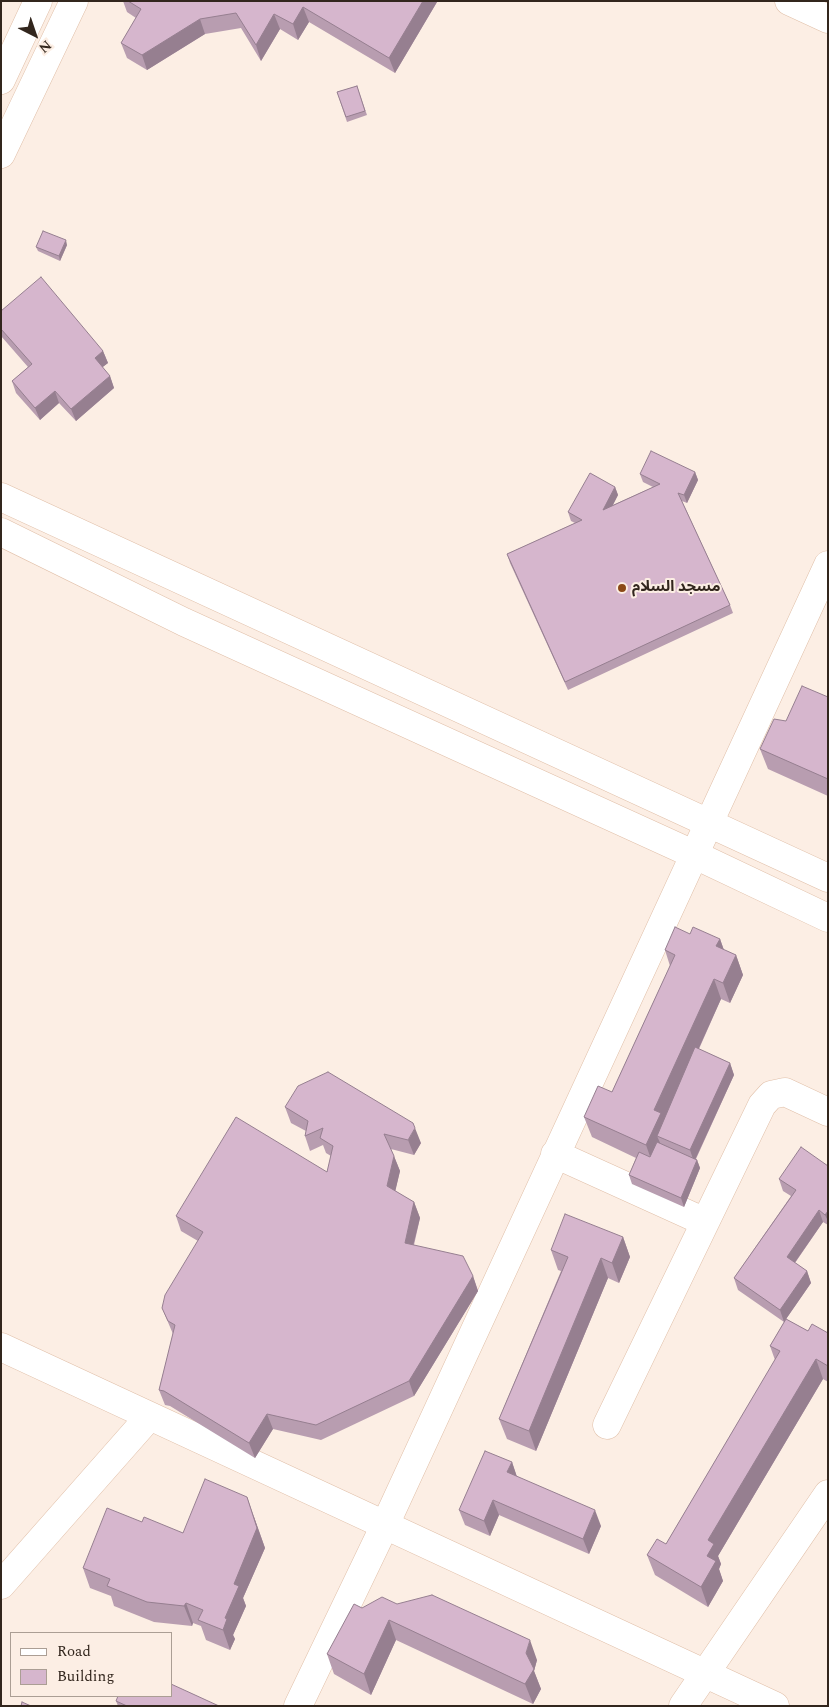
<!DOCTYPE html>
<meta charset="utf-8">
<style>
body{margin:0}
#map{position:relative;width:829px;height:1707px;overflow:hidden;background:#fceee4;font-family:Spectral,serif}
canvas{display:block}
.frame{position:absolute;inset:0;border:2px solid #32261d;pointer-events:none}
.legend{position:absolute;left:10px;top:1632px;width:162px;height:65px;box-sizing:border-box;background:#fceee4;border:1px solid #ab9e94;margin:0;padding:6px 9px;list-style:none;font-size:15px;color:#32261d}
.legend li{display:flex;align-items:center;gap:10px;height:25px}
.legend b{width:25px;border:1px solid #ab9e94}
.north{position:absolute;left:10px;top:10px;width:50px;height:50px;-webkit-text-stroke:4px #fceee4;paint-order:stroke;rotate:139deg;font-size:14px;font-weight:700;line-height:20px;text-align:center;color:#32261d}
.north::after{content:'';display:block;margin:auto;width:18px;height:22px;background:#32261d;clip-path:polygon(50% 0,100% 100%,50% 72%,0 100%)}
</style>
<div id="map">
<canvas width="829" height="1707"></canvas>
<div class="frame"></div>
<ul class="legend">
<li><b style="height:6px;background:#fff"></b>Road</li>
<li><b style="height:14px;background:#d6b6cd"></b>Building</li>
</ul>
<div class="north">N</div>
</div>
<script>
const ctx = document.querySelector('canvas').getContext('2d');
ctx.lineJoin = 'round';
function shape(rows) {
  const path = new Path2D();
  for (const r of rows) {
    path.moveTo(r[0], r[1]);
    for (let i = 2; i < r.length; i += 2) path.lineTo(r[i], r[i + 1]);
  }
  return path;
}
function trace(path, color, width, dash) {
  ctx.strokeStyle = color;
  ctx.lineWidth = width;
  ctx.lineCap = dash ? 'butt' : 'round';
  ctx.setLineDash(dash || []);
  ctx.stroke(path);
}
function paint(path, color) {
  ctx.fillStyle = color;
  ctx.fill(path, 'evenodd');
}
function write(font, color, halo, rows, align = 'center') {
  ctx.font = font + ' Spectral,"Noto Sans Arabic",serif';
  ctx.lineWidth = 4;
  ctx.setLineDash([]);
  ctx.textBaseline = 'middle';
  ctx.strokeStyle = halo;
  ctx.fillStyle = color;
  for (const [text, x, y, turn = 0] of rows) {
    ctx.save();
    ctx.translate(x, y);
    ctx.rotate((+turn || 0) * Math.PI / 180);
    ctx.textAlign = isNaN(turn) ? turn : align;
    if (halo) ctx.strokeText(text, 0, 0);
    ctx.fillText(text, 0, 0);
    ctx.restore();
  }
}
const street = shape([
 [555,1154,705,1222],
 [607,1425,762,1105,771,1095,785,1092,828,1112],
 [1,1585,149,1417],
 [298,1706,385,1525,828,565],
 [683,1706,828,1494]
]);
const secondary = shape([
 [789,1,828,19],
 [1,80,38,1],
 [1,154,74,1],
 [1,497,828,878],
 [1,532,184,622,693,854,828,918],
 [1,1347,775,1706]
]);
trace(street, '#e0bfa8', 29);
trace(secondary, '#e0bfa8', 29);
trace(street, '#fff', 28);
trace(secondary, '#fff', 28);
paint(shape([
 [123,1,437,1,437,2,395,73,309,22,298,40,280,29,261,61,241,28,205,34,147,70,127,58,121,43,136,18,127,12],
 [357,86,367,115,347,122,337,92],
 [67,245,60,261,38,251,36,247],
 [1,311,103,351,108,363,102,367,110,376,114,388,76,421,59,403,40,420,16,393,12,381,28,367,1,336],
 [695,472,698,480,687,503,682,501,730,605,733,613,568,690,510,563,507,554,575,523,571,521,568,512,615,487,618,495,613,505,653,487,643,482,640,474],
 [828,697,828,796,768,769,760,749,786,721],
 [690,934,720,939,724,950,736,955,743,975,730,1003,721,999,699,1049,730,1063,734,1075,696,1159,697,1160,700,1168,684,1207,632,1184,629,1175,636,1158,592,1137,584,1117,612,1092,670,966,665,950],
 [285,1107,421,1143,414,1155,391,1149,400,1171,395,1191,414,1202,420,1218,414,1245,473,1276,478,1291,414,1396,321,1440,273,1429,255,1458,170,1406,165,1405,159,1390,173,1334,162,1308,198,1241,181,1231,176,1216,327,1172,331,1156,326,1153,323,1145,310,1151,305,1136,306,1131,291,1123],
 [828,1166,828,1225,823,1222,795,1263,807,1271,811,1283,786,1319,808,1331,828,1333,828,1382,823,1379,718,1556,721,1564,719,1569,723,1581,708,1607,655,1575,647,1555,666,1544,775,1360,770,1346,784,1322,738,1290,734,1278,791,1196,783,1191,779,1179],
 [623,1237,630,1257,619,1283,608,1278,536,1451,507,1439,499,1419,561,1271,558,1270,551,1250],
 [512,1462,517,1477,601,1526,589,1554,499,1515,490,1536,465,1525,459,1510],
 [254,1517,265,1548,243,1598,246,1606,233,1635,235,1639,230,1650,206,1640,201,1626,193,1623,192,1626,154,1622,114,1606,111,1596,90,1588,83,1568,142,1522,183,1533],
 [362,1608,537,1660,534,1671,541,1689,533,1704,396,1640,371,1695,334,1674,327,1654],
 [116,1701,219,1706,118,1706]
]), '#b89db0');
paint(shape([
 [423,1,437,1,437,2,395,73,389,58],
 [303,7,309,22,298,40,293,24],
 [274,14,280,29,261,61,256,45],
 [200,19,205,34,147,70,142,55],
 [66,240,67,245,60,261,59,256],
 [103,351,108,363,99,370,95,358],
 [110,376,114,388,76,421,71,409],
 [55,391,59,403,40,420,35,408],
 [695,472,698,480,687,503,684,495],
 [615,487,618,495,606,518,603,510],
 [720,939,727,959,716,946],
 [736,955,743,975,730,1003,723,983],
 [714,979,721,999,665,1123,657,1136,662,1147,653,1165,646,1145,654,1110],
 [730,1063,734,1075,694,1162,690,1150],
 [415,1128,421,1143,414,1155,408,1140],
 [394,1156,400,1171,393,1201,387,1186],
 [697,1160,700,1168,684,1207,681,1198],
 [414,1202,420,1218,410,1258,405,1243],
 [819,1210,823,1222,791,1268,787,1257],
 [828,1211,828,1221,825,1215],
 [623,1237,630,1257,619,1283,612,1263],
 [601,1258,608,1278,536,1451,529,1431],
 [807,1271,811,1283,784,1322,780,1310],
 [473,1276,478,1291,414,1396,409,1381],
 [816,1359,823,1379,718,1556,721,1564,719,1569,723,1581,708,1607,701,1587,707,1556,708,1540],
 [267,1414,273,1429,255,1458,249,1443],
 [512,1462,517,1477,507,1472],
 [247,1497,265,1548,243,1598,246,1606,233,1635,235,1639,230,1650,223,1630,225,1618,234,1584],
 [493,1500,499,1515,490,1536,484,1521],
 [595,1510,601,1526,589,1554,583,1539],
 [186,1603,193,1623,192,1626,184,1606],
 [389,1620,396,1640,371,1695,364,1674],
 [530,1640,537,1660,534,1671,541,1689,533,1704,525,1684,526,1653]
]), '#967f90');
const building = shape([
 [128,1,423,1,389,58,303,7,293,24,274,14,256,45,236,13,200,19,142,55,121,43,141,9,128,1],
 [357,86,365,111,346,117,337,92,357,86],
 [43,231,66,240,59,256,36,247,43,231],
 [41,277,103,351,95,358,110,376,71,409,55,391,35,408,12,381,32,364,1,329,1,311,41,277],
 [651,451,695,472,684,495,678,493,730,605,565,682,507,554,582,520,568,512,590,473,615,487,603,510,660,484,640,474,651,451],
 [802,686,828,697,828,779,760,749,774,719,786,721,802,686],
 [675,927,690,934,693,927,720,939,716,946,736,955,723,983,714,979,654,1110,661,1113,646,1145,584,1117,598,1086,612,1092,675,955,665,950,675,927],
 [695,1047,730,1063,690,1150,657,1136,695,1047],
 [328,1072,413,1123,415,1128,408,1140,384,1134,394,1156,387,1186,414,1202,405,1243,463,1256,473,1276,409,1381,316,1425,267,1414,249,1443,164,1391,159,1390,175,1325,168,1321,162,1308,165,1295,203,1232,176,1216,236,1117,327,1172,333,1146,320,1138,323,1128,305,1136,308,1121,285,1107,298,1086,328,1072],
 [657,1142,697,1160,681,1198,629,1175,639,1152,650,1157,657,1142],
 [801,1147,828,1166,828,1211,825,1215,819,1210,787,1257,807,1271,780,1310,734,1278,796,1190,779,1179,801,1147],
 [565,1214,623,1237,612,1263,601,1258,529,1431,499,1419,568,1257,551,1250,565,1214],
 [786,1319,808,1331,812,1324,828,1333,828,1344,827,1345,828,1345,828,1366,816,1359,708,1540,714,1544,707,1556,716,1561,701,1587,647,1555,657,1539,666,1544,780,1351,770,1346,786,1319],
 [485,1451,512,1462,507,1472,595,1510,583,1539,493,1500,484,1521,459,1510,485,1451],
 [205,1479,247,1497,257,1528,234,1584,239,1586,225,1618,227,1619,223,1630,198,1620,203,1610,186,1603,184,1606,147,1602,107,1586,110,1579,83,1568,107,1508,142,1522,144,1517,183,1533,205,1479],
 [432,1595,530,1640,526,1653,534,1669,525,1684,389,1620,364,1674,327,1654,354,1604,362,1608,382,1597,397,1604,432,1595],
 [171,1684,219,1706,127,1706,116,1701,118,1696,171,1696,171,1684],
 [22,1702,31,1706,21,1706,22,1702]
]);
paint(building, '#d6b6cd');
trace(building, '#967f90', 1);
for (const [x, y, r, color] of [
 [622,588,5,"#8b4917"]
]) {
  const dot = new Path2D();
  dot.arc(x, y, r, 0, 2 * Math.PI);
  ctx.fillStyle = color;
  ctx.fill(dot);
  trace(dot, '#fceee4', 2);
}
write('bold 15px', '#32261d', '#fceee4', [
 ["مسجد السلام",632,588]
], 'left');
</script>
